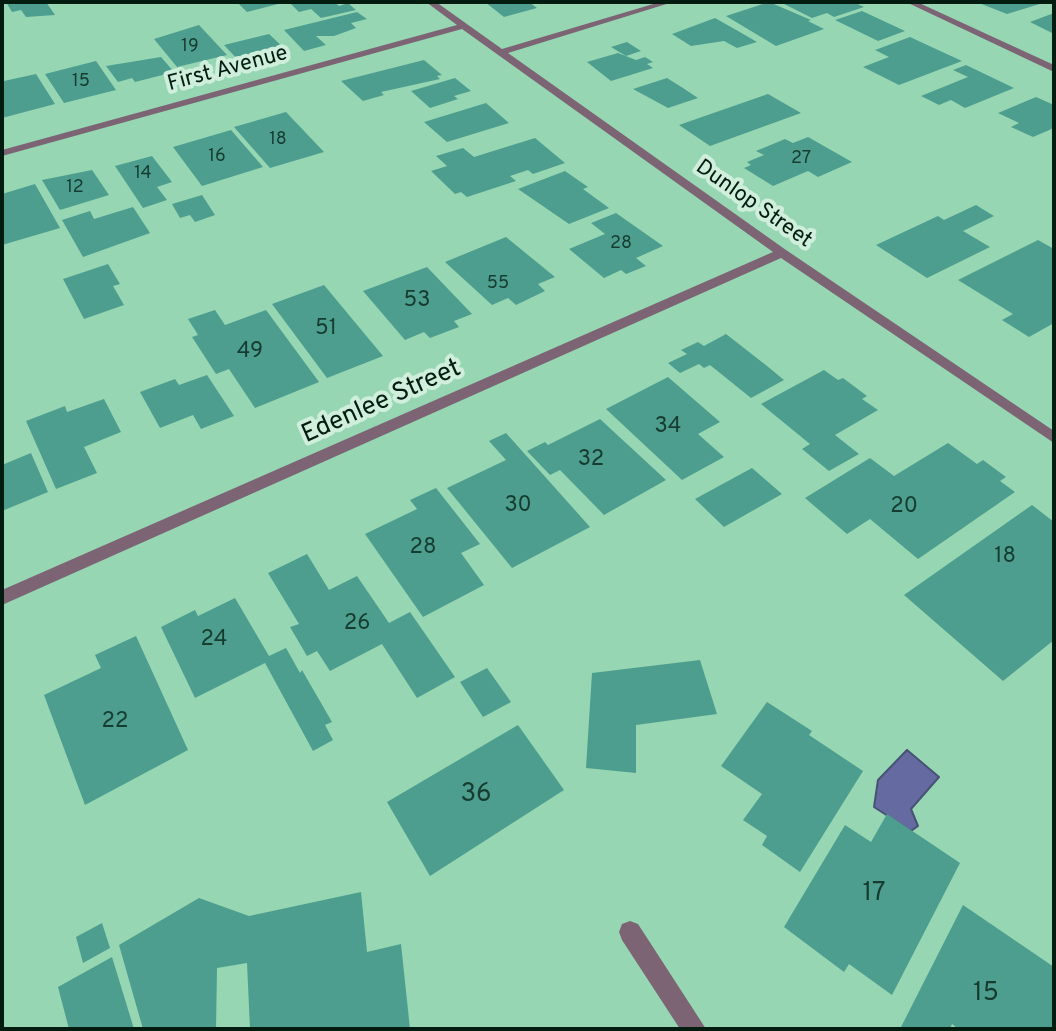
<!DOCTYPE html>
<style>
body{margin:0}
#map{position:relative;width:1056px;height:1031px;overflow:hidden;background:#96d6b2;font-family:Overpass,sans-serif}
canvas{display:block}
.frame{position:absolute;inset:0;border:4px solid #021c0f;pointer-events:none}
</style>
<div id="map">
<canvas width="1056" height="1031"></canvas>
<div class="frame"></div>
</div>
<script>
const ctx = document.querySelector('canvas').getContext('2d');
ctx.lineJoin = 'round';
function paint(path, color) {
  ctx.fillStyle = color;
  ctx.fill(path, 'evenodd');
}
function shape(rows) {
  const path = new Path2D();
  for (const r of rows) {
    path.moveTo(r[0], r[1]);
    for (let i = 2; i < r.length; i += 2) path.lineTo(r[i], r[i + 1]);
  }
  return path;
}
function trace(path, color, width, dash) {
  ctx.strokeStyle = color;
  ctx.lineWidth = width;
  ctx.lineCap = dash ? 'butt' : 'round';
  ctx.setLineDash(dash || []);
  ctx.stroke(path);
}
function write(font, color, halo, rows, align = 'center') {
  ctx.font = font + ' Overpass,sans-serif';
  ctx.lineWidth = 8;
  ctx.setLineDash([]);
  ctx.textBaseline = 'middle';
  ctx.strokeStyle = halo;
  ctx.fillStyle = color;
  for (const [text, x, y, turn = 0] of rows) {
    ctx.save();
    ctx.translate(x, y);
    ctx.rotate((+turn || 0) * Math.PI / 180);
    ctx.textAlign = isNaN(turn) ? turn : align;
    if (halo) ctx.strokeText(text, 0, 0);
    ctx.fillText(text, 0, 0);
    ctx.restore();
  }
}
const water = shape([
 [907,750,939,777,911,809,918,826,911,831,874,807,878,780,907,750]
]);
paint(water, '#656aa0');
trace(water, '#475374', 2);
paint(shape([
 [6,2,46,2,55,15,26,17,21,10,12,12],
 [237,2,282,2,282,3,247,12],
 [296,2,335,2,339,6,348,3,356,10,321,18,311,9,299,12,290,3],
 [485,2,529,2,537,8,504,17],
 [769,2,811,20,808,21,824,29,776,46,726,16],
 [780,2,854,2,864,7,834,17,827,13,812,18],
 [983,2,1043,2,1043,3,1007,14,979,3],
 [862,11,905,31,878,41,835,20],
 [357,12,367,19,351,23,356,28,334,36,316,36,326,45,304,51,284,30],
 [1054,13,1054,34,1030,22],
 [715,18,738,31,757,42,737,48,724,41,691,46,672,34],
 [199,25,227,55,177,67,154,39],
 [269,34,284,48,240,62,224,45],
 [910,37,925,44,962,61,899,85,863,67,889,57,875,50],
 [627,42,641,51,626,56,611,47],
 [618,53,636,60,645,57,653,62,647,64,653,68,611,81,587,62],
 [161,57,174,72,135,82,132,78,118,82,106,66],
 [424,60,442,75,437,76,440,79,381,92,384,95,363,101,341,81],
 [96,61,116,90,64,103,45,74],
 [966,65,1014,88,965,108,951,100,939,105,921,96,968,77,953,70],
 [36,74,55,104,2,118,4,81],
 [455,78,471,91,454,96,458,99,430,108,411,91],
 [667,78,683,88,698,98,668,108,633,89],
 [768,94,801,113,710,146,679,125],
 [1036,97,1054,105,1054,128,1033,137,1011,127,1019,123,998,113],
 [486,103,509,123,447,142,424,122],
 [286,112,324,152,270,168,234,127],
 [231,130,263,167,202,186,173,147],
 [808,137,852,162,818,177,808,171,773,186,744,168,751,165,747,162,764,155,756,151,785,139,793,143],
 [535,138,565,163,533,174,528,170,510,176,516,181,467,197,461,192,455,194,431,171,447,166,436,156,463,148,474,157],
 [152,156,172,182,157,187,167,200,143,208,115,166],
 [92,170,109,195,60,210,42,180],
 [565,171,588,187,583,189,609,208,569,224,518,189],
 [35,184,60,228,2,245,2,194],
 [202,195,215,215,195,222,190,215,180,218,172,204],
 [976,205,994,216,963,231,990,247,927,278,876,245,938,216,944,220],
 [133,207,150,233,83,257,62,220,90,211,94,219],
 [616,213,663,246,636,258,646,266,626,274,621,270,604,278,569,249,605,234,591,223],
 [506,237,555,277,538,284,545,291,516,305,508,298,492,305,445,262],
 [1038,240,1054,249,1054,323,1029,337,1002,320,1013,314,958,280],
 [108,264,120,284,113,286,124,305,84,319,63,279],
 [427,267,472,314,454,321,459,327,430,338,424,332,405,340,363,291],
 [324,285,383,356,327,378,272,304],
 [215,310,225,325,266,310,319,382,255,408,229,369,216,374,192,337,198,335,188,319],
 [726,334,767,366,784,380,751,398,710,365,704,368,699,364,680,373,668,363,687,354,681,350,698,342,704,346],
 [824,370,838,380,843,378,867,396,862,399,878,410,835,435,859,454,829,471,802,449,810,444,761,404],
 [207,375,234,416,201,429,193,415,160,428,140,392,175,379,179,385],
 [668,377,720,422,698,434,724,457,682,480,606,409],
 [104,399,121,432,84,447,97,473,56,489,26,421,65,406,67,412],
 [600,419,666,480,604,515,560,470,550,475,527,451,545,442,548,445],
 [506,433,590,527,512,568,447,488,506,460,489,441],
 [948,443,977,464,983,460,1006,477,1000,481,1015,492,918,559,870,519,847,534,805,498,870,458,894,476],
 [31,453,48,492,2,511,2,465],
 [752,468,782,494,724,527,695,499],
 [436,488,480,544,461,553,484,585,423,617,365,534,417,509,410,500],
 [1032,505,1054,522,1054,640,1003,681,904,595],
 [307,554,329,590,357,576,389,623,410,612,455,677,417,698,382,644,330,671,317,651,307,656,290,627,299,624,268,573],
 [235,598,269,656,286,648,300,673,302,670,332,722,325,725,333,740,313,751,265,663,195,698,161,627,195,610,198,616],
 [136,636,188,750,85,805,44,695,101,668,95,655],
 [700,660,717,714,636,725,636,773,586,768,592,673],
 [487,668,511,702,483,717,460,682],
 [767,702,812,731,809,735,863,771,800,872,762,845,767,836,743,820,762,794,721,766],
 [518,725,564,790,430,876,387,802],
 [887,814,960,863,892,995,849,964,844,972,784,927,845,825,871,842],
 [361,892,367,952,401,944,410,1029,250,1029,247,963,217,968,216,1029,143,1029,119,945,199,898,249,916],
 [963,905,1054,967,1054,1029,958,1029,952,1024,950,1029,900,1029],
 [102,923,110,948,83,963,76,937],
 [112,957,134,1029,69,1029,58,987]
]), '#4d9e8f');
paint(shape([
 [426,2,436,2,502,49,660,2,673,2,508,53,786,250,1054,431,1054,443,781,258,2,605,2,590,773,252,462,29,2,156,2,150,457,25,426,2],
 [906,2,917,2,1054,65,1054,72,906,2],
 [630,921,638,924,706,1029,680,1029,622,940,619,932,622,924,630,921]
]), '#7c6474');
write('18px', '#153c2f', null, [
 ["19",190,47],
 ["15",81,82],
 ["18",278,140],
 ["16",217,157],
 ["27",801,159],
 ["14",143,174],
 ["12",75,188],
 ["28",621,244],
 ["55",498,284]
]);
write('22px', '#021c0f', '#cfeedc', [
 ["First Avenue",228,70,-15],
 ["Dunlop Street",753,205,35]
]);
write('22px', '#153c2f', null, [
 ["53",417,302],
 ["51",326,330],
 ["49",250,353],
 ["34",668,428],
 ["32",591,461],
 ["30",518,507],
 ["20",904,508],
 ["28",423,549],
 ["18",1005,558],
 ["26",357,625],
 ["24",214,641],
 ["22",115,723]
]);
write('26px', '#021c0f', '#cfeedc', [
 ["Edenlee Street",382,403,-24]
]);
write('26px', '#153c2f', null, [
 ["36",476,796],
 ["17",874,895],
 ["15",986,995]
]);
</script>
